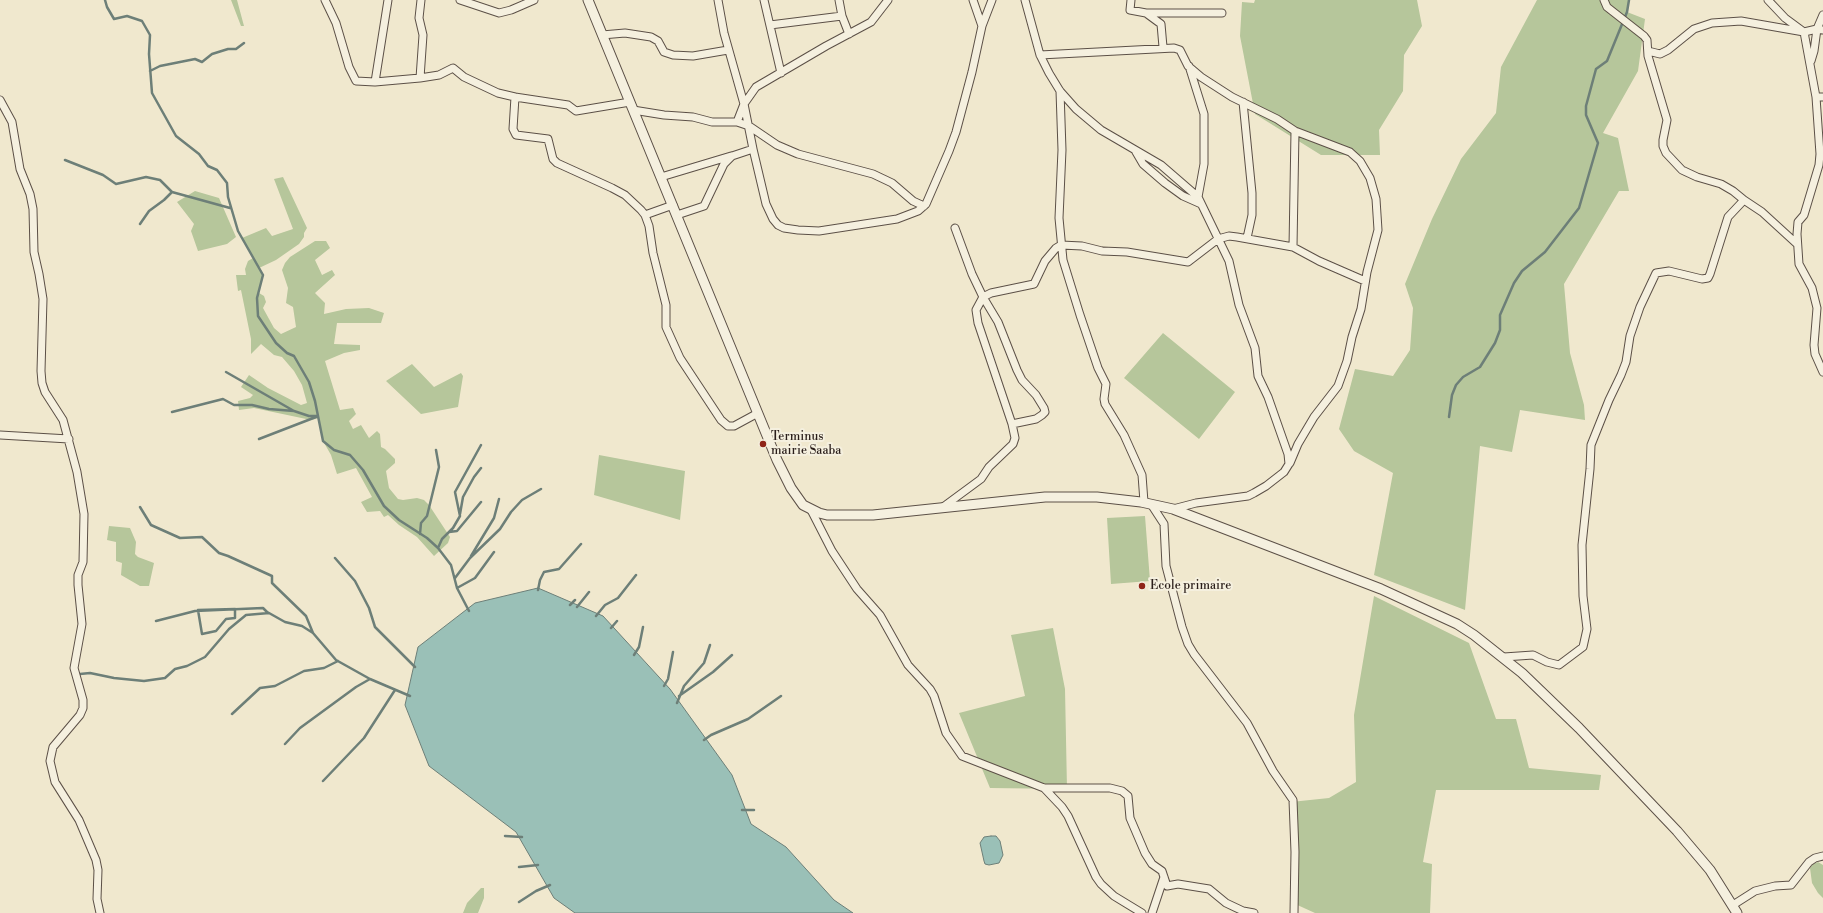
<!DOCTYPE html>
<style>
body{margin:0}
canvas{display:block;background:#f0e8ce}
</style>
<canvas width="1823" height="913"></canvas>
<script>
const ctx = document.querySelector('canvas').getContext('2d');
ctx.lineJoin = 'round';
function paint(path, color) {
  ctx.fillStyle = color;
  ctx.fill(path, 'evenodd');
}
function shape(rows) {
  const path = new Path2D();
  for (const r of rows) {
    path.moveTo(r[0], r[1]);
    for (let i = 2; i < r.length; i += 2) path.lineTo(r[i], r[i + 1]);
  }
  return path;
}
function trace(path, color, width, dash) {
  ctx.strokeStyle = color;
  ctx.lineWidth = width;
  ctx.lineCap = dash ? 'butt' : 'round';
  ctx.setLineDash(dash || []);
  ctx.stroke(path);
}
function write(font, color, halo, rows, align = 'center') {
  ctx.font = font + ' "Libre Bodoni",serif';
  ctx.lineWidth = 4;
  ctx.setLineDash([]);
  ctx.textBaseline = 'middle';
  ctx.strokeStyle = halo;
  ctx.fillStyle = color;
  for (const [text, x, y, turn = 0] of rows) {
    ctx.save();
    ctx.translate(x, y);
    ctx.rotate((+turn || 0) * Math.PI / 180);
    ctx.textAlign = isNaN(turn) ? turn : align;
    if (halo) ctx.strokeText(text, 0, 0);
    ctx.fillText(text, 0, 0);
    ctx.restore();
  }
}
paint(shape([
 [231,0,237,0,244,26,241,26],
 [1255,0,1417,0,1422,26,1404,55,1403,91,1379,130,1380,155,1321,155,1255,114,1240,36,1242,2,1254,3],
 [1537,0,1629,0,1627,12,1645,19,1638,71,1603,133,1618,138,1629,191,1619,191,1564,284,1570,353,1584,405,1585,420,1520,410,1512,452,1480,446,1465,610,1374,575,1393,473,1354,451,1339,429,1355,369,1393,376,1410,350,1413,308,1405,284,1432,219,1461,159,1496,113,1501,67],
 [283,177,307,228,304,233,304,237,299,244,276,260,259,268,263,275,259,293,264,296,266,302,263,308,274,328,281,334,296,327,293,307,286,303,288,288,282,270,285,263,290,257,315,241,326,241,330,248,315,260,322,275,332,270,335,275,315,293,325,303,324,314,346,309,369,308,384,313,381,323,337,323,334,344,360,345,360,350,344,353,325,361,340,410,353,408,356,414,349,421,353,429,361,425,369,438,377,431,380,434,381,447,385,449,395,459,395,463,386,471,389,488,398,499,403,500,417,498,424,500,429,505,450,537,448,543,434,556,417,537,399,525,388,515,384,517,380,511,367,512,361,502,372,497,356,468,337,474,331,455,323,441,319,418,311,420,254,408,239,410,238,401,250,398,253,395,241,387,249,375,268,388,301,405,307,403,302,385,294,371,282,357,274,355,261,344,251,354,251,339,241,290,238,291,236,275,246,275,245,269,248,261,253,258,242,238,266,228,272,236,293,229,274,179],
 [195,191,219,198,236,237,227,244,198,251,191,231,194,224,177,202],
 [1163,333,1235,392,1199,439,1124,378],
 [412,364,434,387,461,373,463,376,458,407,421,414,386,381],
 [599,455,685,471,680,520,594,495],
 [1145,516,1150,581,1111,584,1107,518],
 [109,526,130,528,136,542,135,554,138,557,154,563,149,586,140,586,121,575,122,563,116,561,116,542,107,540],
 [1374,596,1469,643,1496,719,1516,719,1529,768,1601,775,1599,790,1436,790,1423,862,1432,864,1430,913,1315,913,1293,903,1291,802,1329,798,1356,782,1354,715],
 [1053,628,1065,689,1067,789,990,788,959,713,1025,696,1011,635],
 [1818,862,1823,865,1823,898,1818,893,1812,883,1810,868,1813,864],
 [481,888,484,888,484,898,478,913,463,913,467,903]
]), '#b6c69b');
const water = shape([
 [538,588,603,616,670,689,732,775,751,824,786,847,834,900,853,913,575,913,554,898,516,832,429,766,405,705,418,647,475,603,538,588],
 [991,836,996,836,1000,841,1003,855,999,863,989,865,985,864,984,861,980,843,984,837,991,836]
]);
paint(water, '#9ac0b7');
trace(water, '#6d7f78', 1);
trace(shape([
 [105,0,107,7,114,19,127,16,142,21,150,35,149,54,152,93,176,136,199,154,208,166,217,170,227,183,228,197,238,231,263,275,257,298,258,316,276,343,287,353,294,356,309,382,315,401,323,441,334,450,350,455,363,470,384,506,399,520,427,538,438,548,451,565,457,588,469,611],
 [150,71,160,66,195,59,202,62,212,54,228,49,236,49,244,43],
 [65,160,103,175,116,184,146,177,160,180,172,192,230,208],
 [140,224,149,211,164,200,172,192],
 [226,372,294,411,309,416,318,416],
 [172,412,223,399,234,405,252,405,269,409,294,411],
 [1449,417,1452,395,1456,385,1463,377,1480,367,1495,343,1500,330,1500,315,1514,283,1522,271,1545,252,1579,208,1598,143,1586,115,1586,106,1596,69,1607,61,1627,12,1629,0],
 [259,439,316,417],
 [140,507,151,525,180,538,202,537,219,553,228,556,272,576,272,583,306,616,313,633,336,660,370,679,410,696],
 [460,514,463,497,474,477,481,468],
 [449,532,457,531,481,502],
 [420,534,421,523,427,516,439,467,436,450],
 [438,548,442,539,453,528,460,516,455,492,481,445],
 [471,556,494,518,499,499],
 [335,558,355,581,369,608,375,627,415,667],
 [455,578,470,558,500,529,511,512,522,500,541,489],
 [457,588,475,578,494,552],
 [538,590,540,580,544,572,559,569,581,544],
 [570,605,575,600],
 [577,607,589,592],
 [235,609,235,618,226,619,216,631,202,634,198,610,235,609],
 [596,616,605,605,618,598,636,575],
 [156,621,195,611,263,608,268,613],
 [611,628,617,621],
 [634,655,639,647,643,627],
 [80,674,90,673,114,678,144,681,165,678,175,669,187,666,205,657,229,629,246,615,269,613,285,622,302,626,313,633],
 [664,686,668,679,673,652],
 [679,696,713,672,732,655],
 [677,703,684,686,704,663,710,645],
 [232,714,260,688,275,686,304,671,324,668,338,661],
 [704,740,711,735,748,719,781,696],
 [285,744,300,728,356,687,370,679],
 [323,781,364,738,395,690],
 [742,810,754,810],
 [505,836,522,837],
 [519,867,538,865],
 [519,902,536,891,550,885]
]), '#6d7f78', 2.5);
const minor = shape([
 [325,0,336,23,349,67,356,81,375,82,420,78,439,75,453,68,464,77,498,93,515,97,513,129,516,135,548,139,553,159,557,163,612,188,625,195,641,210,645,215,649,226,653,253,666,305,666,327,680,358,721,420,728,426,734,426,758,413],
 [460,0,499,13,511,10,534,0],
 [764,0,781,73],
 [839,0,842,16,849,34],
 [1025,0,1040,55,1049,73,1060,91,1076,109,1101,130,1161,165,1198,197,1229,261,1239,305,1255,348,1258,376,1268,397,1288,454,1289,464,1284,472,1266,486,1254,493,1248,496,1196,503,1173,509],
 [1131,0,1130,10,1146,13,1161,24,1163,47],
 [1768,0,1785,18,1804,32,1816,97,1823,97],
 [1146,13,1222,13],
 [770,25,842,16],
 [982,26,992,0],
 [602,35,625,33,651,37,658,41,664,52,673,55,693,56,728,50],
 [1648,51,1660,54,1668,50,1694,29,1712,23,1741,21,1804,32,1817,29,1823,30],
 [1040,55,1174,48,1180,50,1188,66,1201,77,1232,97,1277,119,1295,131,1350,152,1360,161,1370,178,1376,199,1378,230,1367,272,1361,309,1352,337,1347,361,1338,386,1314,417,1298,444,1290,463],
 [1811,61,1814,51,1817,29,1823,15],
 [1189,66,1204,114,1204,164,1198,197],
 [420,78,423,35,419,18,421,0],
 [375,82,388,0],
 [1060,91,1062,150,1059,218,1063,260,1080,315,1098,368,1106,384,1104,399,1105,404,1124,435,1142,475,1144,502],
 [515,97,568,105,576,111,630,102],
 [1816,97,1820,154,1819,165,1804,215,1798,222,1797,234,1799,264,1812,288,1817,308,1814,345,1815,354,1823,372],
 [0,100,12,122,20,169,30,194,33,209,34,252,39,274,43,299,41,371,42,383,45,392,63,420,77,472,84,514,83,562,78,575,78,585,82,624,74,668,83,700,83,708,80,715,53,747,50,761,55,782,79,820,96,860,98,870,97,899,100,913],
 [1243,102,1252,193,1252,215,1247,238],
 [633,110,664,115,693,117,712,122,737,122,749,126,777,145,798,154,873,174,892,183,913,201,924,206],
 [737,122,744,104,756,87,826,46,871,22,888,0],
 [753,149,766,204,773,219,778,225,784,228,798,230,819,231,897,219,918,211,926,204,949,151,956,132,972,72,982,26,973,0],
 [1136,152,1143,164,1165,183,1183,196,1201,204],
 [661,177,731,156],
 [1744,200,1762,212,1797,244],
 [645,215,673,205],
 [677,215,704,206,724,164,732,156,753,149,744,104,724,33,718,0],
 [1293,247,1295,131],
 [1012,424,978,323,976,310,983,297,991,293,1034,284,1045,261,1056,248,1061,245,1082,246,1102,251,1127,252,1188,262,1218,239,1229,236,1237,237,1293,247,1319,261,1365,281],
 [0,435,69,439],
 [1151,504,1164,524,1166,566,1182,627,1188,644,1194,654,1247,723,1273,771,1293,800,1295,852,1294,913],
 [943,507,981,479,989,467,1013,444,1015,438,1012,424,1036,419,1042,415,1045,412,1044,408,1036,395,1022,380,1017,370,998,322,983,297,972,274,955,228],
 [811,510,832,551,857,589,880,615,908,665,930,689,934,696,946,733,962,756,1044,788,1110,788,1122,791,1128,796,1130,818,1145,853,1152,864,1162,871,1167,886,1178,884,1209,889,1226,903,1243,911,1254,913],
 [1504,657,1533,655,1547,662,1559,665,1583,647,1587,629,1583,596,1582,545,1590,469,1591,445,1609,400,1621,375,1626,362,1630,336,1640,307,1656,273,1669,271,1702,279,1708,278,1710,274,1728,217,1744,200,1733,191,1721,184,1697,177,1682,170,1666,153,1663,146,1663,140,1667,120,1648,56,1647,40,1644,36,1607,7,1604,0],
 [1044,788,1062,807,1068,816,1096,877,1101,884,1114,896,1142,913],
 [1733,905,1755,891,1775,886,1791,885,1809,862,1815,858,1823,856],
 [1152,913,1164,877]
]);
const tertiary = shape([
 [588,0,777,460,791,488,803,505,819,513,827,515,873,515,1045,497,1097,497,1141,502,1173,509,1381,589,1457,624,1474,635,1522,673,1579,728,1677,831,1710,870,1737,913]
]);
trace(minor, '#5c5047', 9);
trace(tertiary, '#5c5047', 11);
trace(minor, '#f5f0df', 7);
trace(tertiary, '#f5f0df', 9);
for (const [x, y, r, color] of [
 [763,444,4,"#8f2418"],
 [1142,586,4,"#8f2418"]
]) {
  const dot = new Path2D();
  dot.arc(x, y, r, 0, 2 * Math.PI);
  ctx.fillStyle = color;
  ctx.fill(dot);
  trace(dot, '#f5f0df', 1.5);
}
write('12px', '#2a1e1a', '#f5f0df', [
 ["Terminus",771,437],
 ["mairie Saaba",771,451],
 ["Ecole primaire",1150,586]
], 'left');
</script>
